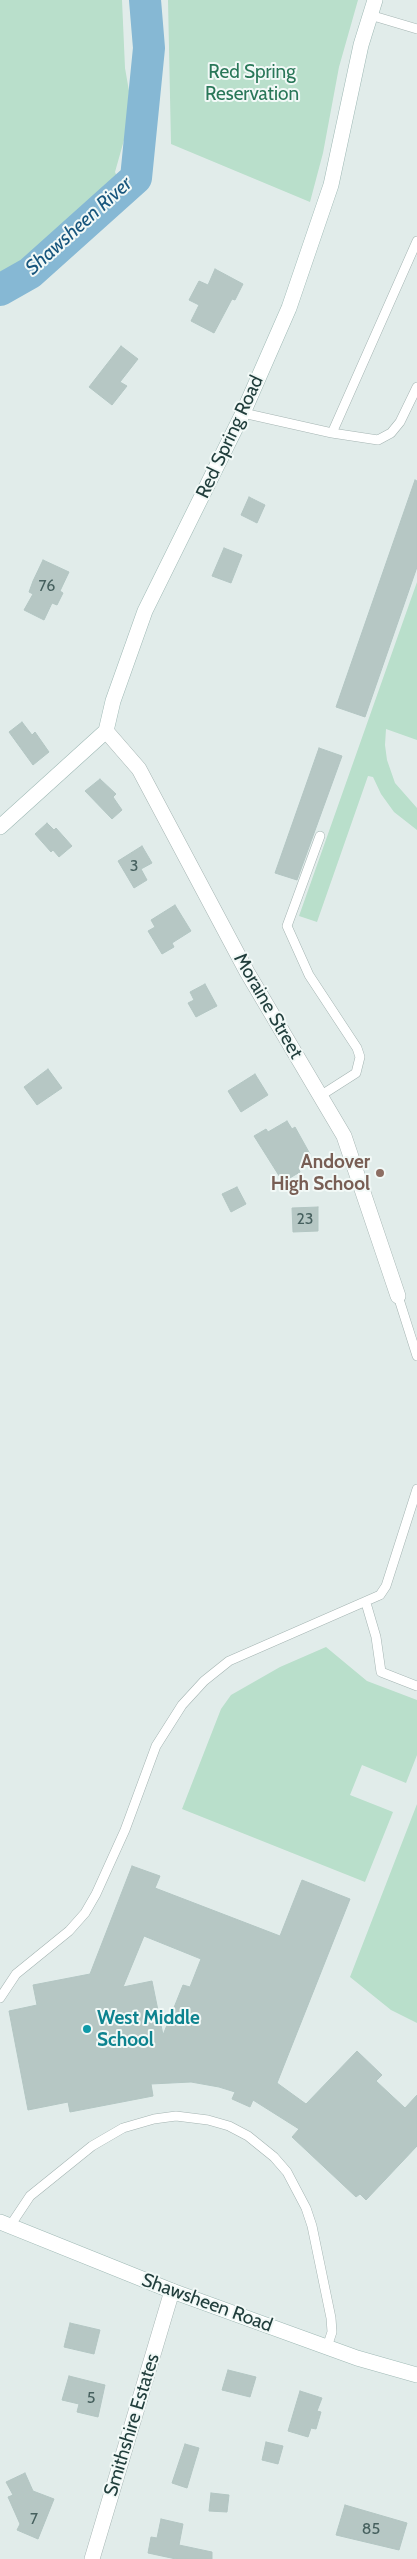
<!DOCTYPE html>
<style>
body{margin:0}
canvas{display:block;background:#e1ecea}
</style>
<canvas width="417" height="2559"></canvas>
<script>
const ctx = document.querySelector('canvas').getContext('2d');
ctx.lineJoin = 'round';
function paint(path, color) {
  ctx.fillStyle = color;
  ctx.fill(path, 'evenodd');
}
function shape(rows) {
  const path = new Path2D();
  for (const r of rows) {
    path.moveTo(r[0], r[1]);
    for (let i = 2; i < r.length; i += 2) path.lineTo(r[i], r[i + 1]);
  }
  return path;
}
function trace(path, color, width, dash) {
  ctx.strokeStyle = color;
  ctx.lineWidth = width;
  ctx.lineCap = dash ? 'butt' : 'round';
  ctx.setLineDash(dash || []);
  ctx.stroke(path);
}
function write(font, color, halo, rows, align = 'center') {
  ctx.font = font + ' Cabin,sans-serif';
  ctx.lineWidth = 4;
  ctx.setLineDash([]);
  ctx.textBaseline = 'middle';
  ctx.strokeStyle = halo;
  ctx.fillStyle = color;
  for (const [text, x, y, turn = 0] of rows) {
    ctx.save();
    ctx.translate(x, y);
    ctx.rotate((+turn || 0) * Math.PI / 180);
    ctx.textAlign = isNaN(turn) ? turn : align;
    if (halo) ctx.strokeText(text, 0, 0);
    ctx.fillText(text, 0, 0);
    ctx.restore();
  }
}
paint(shape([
 [0,0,122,0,125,68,129,91,126,133,115,172,118,179,115,187,61,244,35,258,18,275,0,286],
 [168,0,358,0,339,67,323,153,310,202,171,144],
 [417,582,417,740,386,729,385,745,387,760,395,783,417,808,417,830,394,812,381,794,373,777,368,776,317,922,299,916],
 [326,1647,367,1681,417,1700,417,1755,406,1783,362,1765,350,1795,393,1812,365,1882,182,1809,221,1709,231,1695,280,1667],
 [417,1804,417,2023,391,2010,350,1977]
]), '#b9dfcb');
trace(shape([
 [0,290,30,273,136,178,149,48,145,0]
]), '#86b8d4', 32);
const building = shape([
 [215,269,243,284,235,300,232,299,214,333,191,321,199,305,189,300,199,281,208,285,215,269],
 [121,346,138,359,120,382,127,386,112,405,89,387,121,346],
 [415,480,417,481,417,567,365,717,336,707,415,480],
 [249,497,265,505,257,523,241,515,249,497],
 [224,548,242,555,231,583,212,576,224,548],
 [43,560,69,572,60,591,63,593,57,605,52,603,44,620,24,610,33,594,29,592,33,581,43,560],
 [22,722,32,735,35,732,49,752,33,765,9,732,22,722],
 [319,748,342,756,297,880,275,873,319,748],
 [100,779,116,794,113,797,122,810,112,819,85,791,100,779],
 [47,823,54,830,56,828,72,846,59,857,53,850,51,852,35,834,47,823],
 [142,846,152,863,141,869,147,880,134,888,118,861,142,846],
 [175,905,191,931,172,943,174,947,162,954,148,931,155,927,151,920,175,905],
 [205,984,217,1006,196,1017,188,1003,194,1000,190,992,205,984],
 [48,1069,62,1088,37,1105,24,1087,48,1069],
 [255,1074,268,1095,241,1112,228,1091,255,1074],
 [287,1121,292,1129,295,1127,310,1154,307,1155,311,1162,299,1169,300,1172,283,1182,254,1136,266,1129,268,1132,287,1121],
 [237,1187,246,1204,231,1212,222,1194,237,1187],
 [318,1207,318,1231,293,1232,292,1208,318,1207],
 [132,1866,160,1876,155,1888,280,1936,302,1880,350,1899,277,2083,306,2104,357,2051,382,2075,376,2081,405,2108,417,2095,417,2146,366,2200,360,2194,356,2197,292,2137,299,2129,253,2100,250,2107,232,2099,235,2092,219,2087,191,2082,151,2084,153,2096,70,2112,68,2102,28,2110,9,2011,37,2005,33,1985,90,1974,132,1866],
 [144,1936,201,1959,190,1987,183,1985,163,2035,152,1981,123,1987,144,1936],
 [70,2323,100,2330,94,2354,64,2347,70,2323],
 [228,2370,256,2377,250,2397,222,2390,228,2370],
 [69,2376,105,2385,98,2417,77,2412,79,2404,62,2400,69,2376],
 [300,2391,322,2398,317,2411,321,2412,316,2429,311,2428,308,2437,288,2431,300,2391],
 [266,2442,283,2446,278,2464,262,2460,266,2442],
 [185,2444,199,2448,187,2488,172,2483,185,2444],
 [25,2473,33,2491,54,2499,38,2539,17,2530,20,2524,8,2497,13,2495,6,2482,25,2473],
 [211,2493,229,2495,227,2512,209,2511,211,2493],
 [345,2505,407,2523,399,2550,336,2535,345,2505],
 [161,2519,183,2524,179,2545,212,2552,212,2559,176,2559,148,2553,151,2537,157,2538,161,2519]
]);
paint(building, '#b6c7c4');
trace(building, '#b3c6c3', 1);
const service = shape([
 [370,15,417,29],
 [243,413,332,433,378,440,391,433,400,422,417,387],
 [332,433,417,241],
 [320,1096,356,1073,360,1057,357,1048,309,975,287,926,320,836],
 [398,1296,417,1356],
 [366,1603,376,1637,381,1672,417,1686],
 [0,1998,16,1974,69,1931,85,1913,96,1894,125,1830,156,1746,182,1705,204,1681,229,1661,380,1595,386,1586,417,1489],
 [10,2226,30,2196,92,2146,123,2128,154,2119,176,2116,208,2120,229,2126,248,2136,274,2157,287,2172,306,2208,312,2226,331,2318,332,2332,327,2347]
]);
const minor = shape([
 [106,731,139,769,247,972,344,1136,398,1296],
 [92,2559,172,2291]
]);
const secondary = shape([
 [0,827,106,731,113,701,145,611,243,413,289,308,331,185,361,45,375,0],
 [0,2222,172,2291,357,2358,417,2375]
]);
trace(service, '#a4b4b2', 10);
trace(minor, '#a4b4b2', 16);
trace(secondary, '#9fb9b5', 16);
trace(service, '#fff', 9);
trace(minor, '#fff', 15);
trace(secondary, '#fff', 15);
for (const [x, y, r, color] of [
 [380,1173,5,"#8d6e63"],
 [87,2029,5,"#0f9aa8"]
]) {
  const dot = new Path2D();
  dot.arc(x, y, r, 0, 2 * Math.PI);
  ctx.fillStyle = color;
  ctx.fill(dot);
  trace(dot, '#f2f9f7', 2);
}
write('16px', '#46605e', null, [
 ["76",47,586],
 ["3",134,866],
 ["23",305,1219],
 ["5",91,2398],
 ["7",34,2519],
 ["85",371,2529]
]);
write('19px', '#297758', '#f2f9f7', [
 ["Red Spring",252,72],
 ["Reservation",252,94]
]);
write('19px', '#213e3c', '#f2f9f7', [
 ["Red Spring Road",230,437,-65],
 ["Moraine Street",268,1006,60],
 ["Shawsheen Road",207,2303,20],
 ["Smithshire Estates",132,2425,-73]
]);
write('bold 19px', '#785e54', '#f2f9f7', [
 ["Andover",370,1162],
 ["High School",370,1184]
], 'right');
write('bold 19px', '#0d838f', '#f2f9f7', [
 ["West Middle",97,2018],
 ["School",97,2040]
], 'left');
write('italic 20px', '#18567d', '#f2f9f7', [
 ["Shawsheen River",79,226,-42]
]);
</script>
